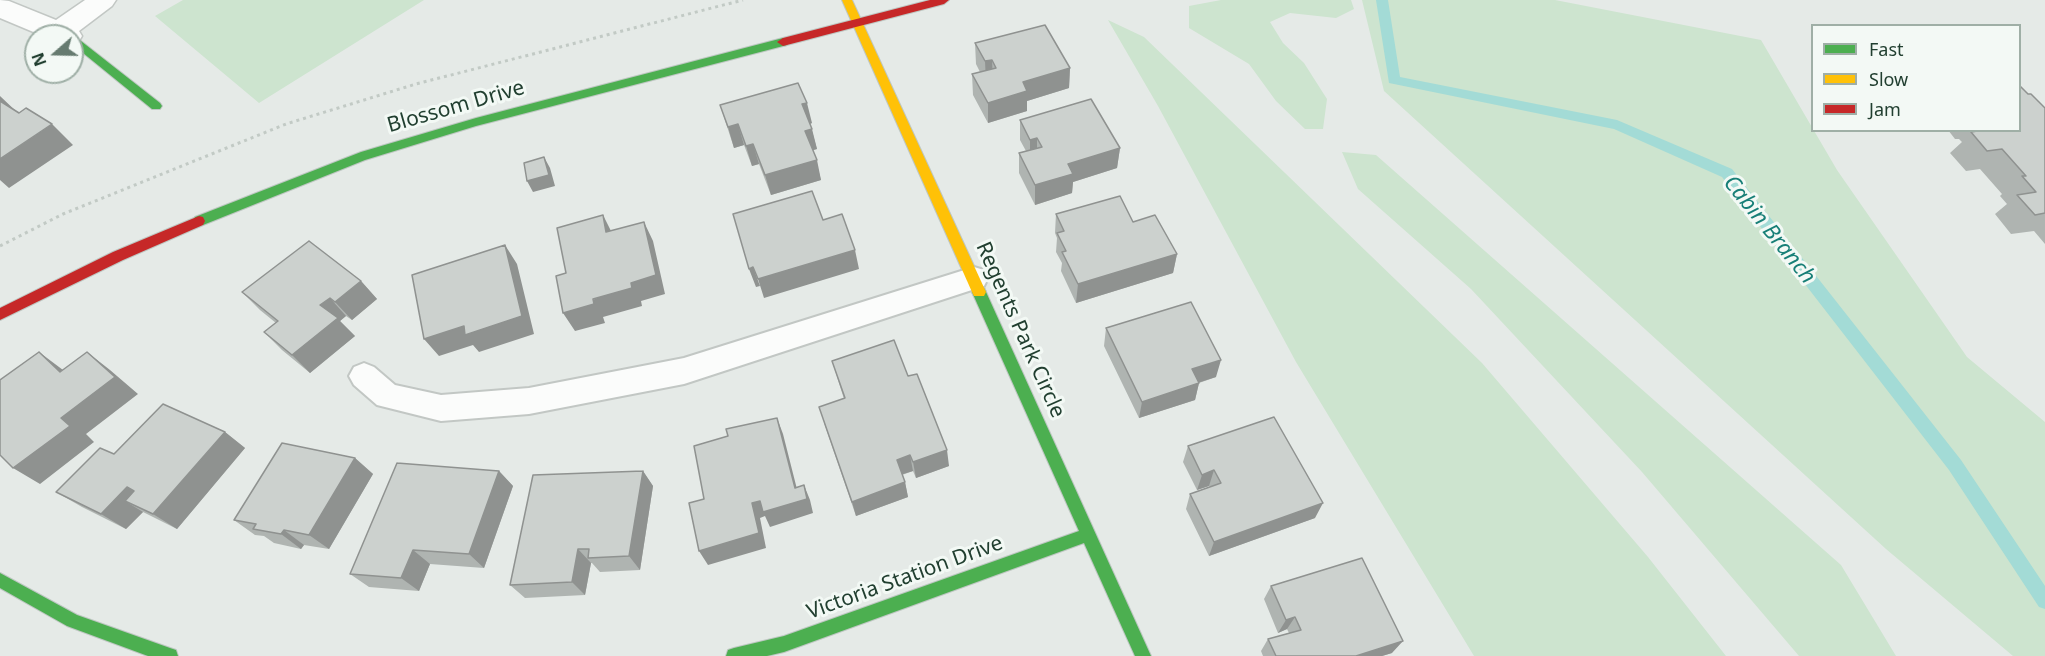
<!DOCTYPE html>
<style>
body{margin:0}
#map{position:relative;width:2045px;height:656px;overflow:hidden;background:#e5eae7;font-family:"Noto Sans",sans-serif}
canvas{display:block}
.legend{position:absolute;left:1811px;top:24px;width:210px;height:108px;box-sizing:border-box;background:#f3f9f5;border:2px solid #9fafa6;margin:0;padding:8px 10px;list-style:none;font-size:18px;color:#213f30}
.legend li{display:flex;align-items:center;gap:12px;height:30px}
.legend b{width:30px;border:2px solid #9fafa6}
.north{position:absolute;left:24px;top:24px;width:60px;height:60px;box-sizing:border-box;background:#f3f9f5;border:2px solid #9fafa6;border-radius:50%;rotate:250deg;font-size:16px;font-weight:700;line-height:24px;text-align:center;color:#213f30}
.north::after{content:'';display:block;margin:auto;width:21px;height:27px;background:#667b70;clip-path:polygon(50% 0,100% 100%,50% 72%,0 100%)}
</style>
<div id="map">
<canvas width="2045" height="656"></canvas>
<ul class="legend">
<li><b style="height:8px;background:#4caf50"></b>Fast</li>
<li><b style="height:8px;background:#ffc107"></b>Slow</li>
<li><b style="height:8px;background:#c62828"></b>Jam</li>
</ul>
<div class="north">N</div>
</div>
<script>
const ctx = document.querySelector('canvas').getContext('2d');
ctx.lineJoin = 'round';
function paint(path, color) {
  ctx.fillStyle = color;
  ctx.fill(path, 'evenodd');
}
function shape(rows) {
  const path = new Path2D();
  for (const r of rows) {
    path.moveTo(r[0], r[1]);
    for (let i = 2; i < r.length; i += 2) path.lineTo(r[i], r[i + 1]);
  }
  return path;
}
function trace(path, color, width, dash) {
  ctx.strokeStyle = color;
  ctx.lineWidth = width;
  ctx.lineCap = dash ? 'butt' : 'round';
  ctx.setLineDash(dash || []);
  ctx.stroke(path);
}
function write(font, color, halo, rows, align = 'center') {
  ctx.font = font + ' "Noto Sans",sans-serif';
  ctx.lineWidth = 6;
  ctx.setLineDash([]);
  ctx.textBaseline = 'middle';
  ctx.strokeStyle = halo;
  ctx.fillStyle = color;
  for (const [text, x, y, turn = 0] of rows) {
    ctx.save();
    ctx.translate(x, y);
    ctx.rotate((+turn || 0) * Math.PI / 180);
    ctx.textAlign = isNaN(turn) ? turn : align;
    if (halo) ctx.strokeText(text, 0, 0);
    ctx.fillText(text, 0, 0);
    ctx.restore();
  }
}
paint(shape([
 [183,0,424,0,259,103,155,16],
 [1221,0,1351,0,1354,9,1336,18,1290,13,1270,22,1283,43,1304,63,1327,99,1323,129,1305,129,1276,101,1249,64,1189,28,1189,6],
 [1362,0,1555,0,1761,40,1837,170,1967,357,2045,422,2045,656,2013,656,1886,549,1384,91],
 [1108,20,1144,37,1482,363,1648,557,1726,656,1474,656,1296,362,1158,106],
 [1342,152,1376,155,1841,565,1896,656,1799,656,1642,472,1471,289,1358,189]
]), '#cde4cf');
paint(shape([
 [1376,0,1388,0,1400,77,1617,120,1732,169,1961,460,2045,586,2045,609,2039,607,1949,470,1722,177,1614,129,1389,83,1376,0]
]), '#a3dbd6');
const lane = shape([
 [974,267,984,270,988,278,984,286,684,384,529,414,441,421,377,405,354,385,349,376,354,367,364,363,374,367,395,385,441,395,529,388,684,358,974,267]
]);
const street = shape([
 [0,0,9,1,56,20,85,0,116,0,112,6,79,31,82,36,78,43,72,44,72,36,43,36,0,18,0,0]
]);
const fast = shape([
 [72,34,160,103,162,106,160,109,152,109,72,44,72,36,68,36,72,34],
 [783,38,789,42,787,45,476,126,365,160,203,225,195,225,193,221,195,217,361,152,476,118,783,38],
 [979,287,984,288,986,292,1151,656,1135,656,1084,543,784,652,767,656,726,656,728,650,734,648,784,636,1079,531,972,292,974,288,979,287],
 [0,573,77,615,170,648,176,650,178,656,148,656,67,626,0,588,0,573]
]);
const slow = shape([
 [842,0,852,0,986,292,984,296,974,296,972,292,842,0]
]);
const jam = shape([
 [930,0,949,0,944,4,783,46,777,42,783,38,930,0],
 [199,216,203,217,205,221,203,225,123,260,0,320,0,308,113,252,199,216]
]);
trace(lane, '#c2c7c4', 4);
trace(street, '#c2c7c4', 3);
trace(fast, '#bec7c2', 2);
trace(slow, '#bec7c2', 2);
trace(jam, '#bec7c2', 2);
trace(shape([
 [0,246,63,214,286,124,416,84,743,0]
]), '#c2cac5', 3, [3, 4]);
paint(lane, '#fbfcfb');
paint(street, '#fbfcfb');
paint(fast, '#4caf50');
paint(slow, '#ffc107');
paint(jam, '#c62828');
paint(shape([
 [975,43,1070,68,1069,88,1027,101,1027,111,988,123,973,95,972,74,980,72,976,64],
 [2028,94,2045,108,2045,244,2034,231,2011,234,1995,214,2007,204,2000,196,2002,194,1980,169,1966,171,1950,153,1962,142,1959,139,1955,139,1948,130,2019,130],
 [720,105,812,123,810,124,817,149,813,150,821,180,771,195,759,164,752,166,744,145,734,148],
 [1020,120,1120,148,1117,168,1073,182,1072,193,1035,205,1019,173,1019,153,1026,151,1020,140],
 [1056,214,1133,222,1177,254,1173,273,1076,303,1061,271,1062,263,1056,252,1057,238,1055,233],
 [361,281,377,299,352,320,346,316,340,321,355,336,310,373,282,350,264,332,276,323,260,310,242,292],
 [1106,328,1216,377,1199,383,1195,400,1139,418,1104,346],
 [832,361,908,376,949,466,916,478,913,471,902,475,905,482,908,497,856,516,824,423,844,399],
 [225,432,245,448,177,529,143,512,126,529,82,507,56,492,114,454],
 [1188,446,1315,518,1209,556,1186,509,1190,494,1210,487,1209,486,1197,490,1183,462],
 [355,458,373,474,329,549,304,545,301,549,274,543,264,536,255,535,234,520],
 [499,471,513,486,484,568,430,564,419,591,369,587,350,574],
 [643,471,653,486,640,570,600,572,592,563,591,563,585,595,525,598,510,585],
 [1271,586,1392,653,1382,656,1263,656,1261,651,1268,639,1289,633,1287,629,1278,633,1264,599]
]), '#afb4b1');
paint(shape([
 [992,60,993,80,986,82,985,61],
 [1070,68,1069,88,1027,101,1027,111,988,123,988,103,1023,82],
 [0,96,19,114,0,103],
 [807,103,812,123,807,125,802,104],
 [52,124,73,145,9,188,0,180,0,159],
 [738,124,744,145,734,148,728,127],
 [812,129,817,149,810,151,805,131],
 [1037,138,1037,158,1030,160,1030,140],
 [753,144,759,164,752,166,746,146],
 [1120,148,1117,168,1073,182,1072,193,1035,205,1035,185,1068,164],
 [544,157,550,168,555,186,533,192,527,181],
 [817,160,821,180,771,195,765,175],
 [603,215,613,235,606,232],
 [644,222,653,241,665,294,641,301,642,306,603,317,605,323,575,331,563,313,631,283],
 [505,245,517,264,534,334,479,352,473,345,439,356,424,339],
 [855,250,859,269,764,298,758,279],
 [1177,254,1173,273,1076,303,1078,284],
 [753,267,760,286,756,287,749,269],
 [361,281,377,299,352,320,335,302],
 [330,298,346,316,340,321,355,336,310,373,292,355,320,305],
 [39,352,63,370,60,372],
 [87,352,110,370,138,394,86,434,94,442,40,484,13,468,61,418],
 [1221,360,1216,377,1188,386,1192,369],
 [1199,383,1195,400,1139,418,1142,402],
 [777,418,783,434,800,501,804,485,810,500,813,513,770,527,765,516,760,518,766,548,708,565,699,551,752,503,795,488],
 [225,432,245,448,177,529,153,514],
 [947,450,949,466,916,478,913,462],
 [910,455,913,471,900,475,897,460],
 [355,458,373,474,329,549,309,535],
 [1214,470,1209,486,1197,490,1202,475],
 [499,471,513,486,484,568,469,554],
 [643,471,653,486,640,570,629,556],
 [905,482,908,497,856,516,852,502],
 [127,487,151,503,125,501,143,512,126,529,101,514],
 [1323,503,1315,518,1209,556,1214,542],
 [284,530,304,545,301,549,281,534],
 [578,549,591,563,585,595,572,582],
 [413,550,430,564,419,591,401,578],
 [1295,617,1287,629,1278,633,1286,620],
 [1403,641,1392,653,1382,656,1356,656]
]), '#8f9290');
const building = shape([
 [1045,25,1070,68,1023,82,1027,91,988,103,972,74,996,68,992,60,985,61,975,43,1045,25],
 [798,83,807,103,802,104,812,129,805,131,817,160,765,175,753,144,746,146,738,124,728,127,720,105,798,83],
 [2019,85,2028,94,2031,94,2045,108,2045,213,2035,215,2017,195,2036,192,2022,176,2026,176,2002,149,1987,151,1971,132,1984,130,2019,130,2019,85],
 [1091,99,1120,148,1068,164,1073,174,1035,185,1019,153,1042,147,1037,138,1030,140,1020,120,1091,99],
 [0,101,19,113,26,108,52,124,0,159,0,101],
 [544,157,549,175,527,181,524,163,544,157],
 [812,191,823,220,842,214,855,250,758,279,753,267,749,269,733,214,812,191],
 [1120,196,1133,222,1155,215,1177,254,1078,284,1062,252,1066,251,1057,233,1064,231,1056,214,1120,196],
 [603,215,606,232,644,222,656,275,631,283,632,288,593,299,594,304,563,313,556,276,566,273,557,228,603,215],
 [309,241,361,281,335,302,330,298,320,305,338,318,292,355,264,332,278,321,242,292,309,241],
 [505,245,522,316,465,335,464,326,424,339,412,275,505,245],
 [1191,302,1221,360,1192,369,1199,383,1142,402,1106,328,1191,302],
 [894,340,908,376,917,374,947,450,913,462,910,455,897,460,905,482,852,502,819,407,845,398,832,361,894,340],
 [39,352,60,372,87,352,115,377,61,418,70,426,13,468,0,455,0,380,39,352],
 [163,404,225,432,153,514,125,501,134,491,127,487,101,514,56,492,100,448,114,454,163,404],
 [1274,417,1323,503,1214,542,1190,494,1221,483,1214,470,1202,475,1188,446,1274,417],
 [777,418,795,488,804,485,807,499,763,512,760,501,752,503,759,533,699,551,689,503,704,499,694,446,728,436,726,429,777,418],
 [282,443,355,458,309,535,284,530,281,534,253,529,256,524,234,520,282,443],
 [397,463,499,471,469,554,413,550,401,578,350,574,397,463],
 [643,471,629,556,588,558,589,549,578,549,572,582,510,585,533,475,643,471],
 [1362,558,1403,641,1356,656,1276,656,1268,639,1301,630,1295,617,1286,620,1271,586,1362,558]
]);
paint(building, '#ccd1ce');
trace(building, '#8f9290', 1.5);
write('21px', '#213f30', '#f3f9f5', [
 ["Blossom Drive",456,107,-16],
 ["Regents Park Circle",1020,330,66],
 ["Victoria Station Drive",905,578,-20]
]);
write('italic 22px', '#177f77', '#f3f9f5', [
 ["Cabin Branch",1769,230,51]
]);
</script>
